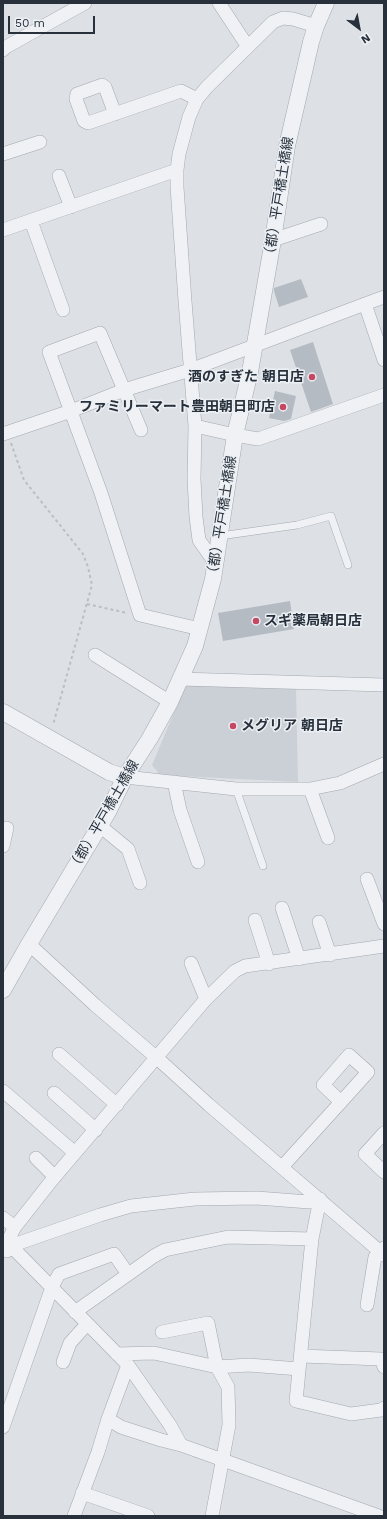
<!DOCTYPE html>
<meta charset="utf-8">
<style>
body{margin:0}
#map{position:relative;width:387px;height:1519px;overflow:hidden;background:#dde1e6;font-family:"Work Sans",sans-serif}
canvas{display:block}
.frame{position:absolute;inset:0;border:4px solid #27303b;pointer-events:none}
.north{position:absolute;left:339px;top:8px;width:40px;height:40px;-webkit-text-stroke:3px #ecf0f4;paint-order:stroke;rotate:148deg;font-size:11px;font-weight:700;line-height:16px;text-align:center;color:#27303b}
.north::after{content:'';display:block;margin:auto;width:14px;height:18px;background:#27303b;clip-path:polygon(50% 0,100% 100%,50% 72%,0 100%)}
.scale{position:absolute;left:8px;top:16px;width:87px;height:18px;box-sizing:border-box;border:2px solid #27303b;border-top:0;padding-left:5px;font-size:12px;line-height:14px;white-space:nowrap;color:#27303b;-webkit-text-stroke:3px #ecf0f4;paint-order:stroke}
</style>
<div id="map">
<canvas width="387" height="1519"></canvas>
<div class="frame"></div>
<div class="north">N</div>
<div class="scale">50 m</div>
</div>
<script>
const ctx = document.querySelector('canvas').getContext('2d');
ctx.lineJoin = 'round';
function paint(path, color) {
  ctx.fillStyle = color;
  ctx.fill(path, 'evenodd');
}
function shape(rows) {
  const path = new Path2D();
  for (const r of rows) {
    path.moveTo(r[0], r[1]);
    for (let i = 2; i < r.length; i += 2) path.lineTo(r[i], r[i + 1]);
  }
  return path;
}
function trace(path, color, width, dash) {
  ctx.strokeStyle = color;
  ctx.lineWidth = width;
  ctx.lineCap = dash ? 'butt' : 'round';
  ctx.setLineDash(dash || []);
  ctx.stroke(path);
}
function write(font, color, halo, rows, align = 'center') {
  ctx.font = font + ' "Work Sans","Noto Sans JP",sans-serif';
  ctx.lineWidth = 3;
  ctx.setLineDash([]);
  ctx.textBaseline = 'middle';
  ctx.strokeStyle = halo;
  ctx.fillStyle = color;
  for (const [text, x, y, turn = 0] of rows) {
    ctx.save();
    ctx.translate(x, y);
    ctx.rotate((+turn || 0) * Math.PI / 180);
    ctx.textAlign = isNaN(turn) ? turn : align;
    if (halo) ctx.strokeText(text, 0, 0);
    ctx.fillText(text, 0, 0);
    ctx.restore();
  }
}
paint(shape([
 [186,684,296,688,298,782,160,775,152,765]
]), '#cbd0d7');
paint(shape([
 [301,279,308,297,279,307,274,291,274,288],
 [313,342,333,404,311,412,290,350],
 [275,391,296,396,291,419,284,421,269,418],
 [290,601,294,629,223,641,218,613]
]), '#b4bbc2');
const service = shape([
 [220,536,297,525,331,516,348,565],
 [236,789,263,866]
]);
const minor = shape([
 [219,3,248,47],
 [3,50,6,47,85,3],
 [115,114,105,87,102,85,77,94,76,99,84,121,88,123,181,91,197,99],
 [3,154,40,142],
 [59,176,71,207],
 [31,221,63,310],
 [3,230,177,170],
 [273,240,321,224],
 [365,304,384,297],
 [195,426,235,435,258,439,384,395],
 [141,430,100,333,49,352,101,493,140,615,200,629],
 [3,434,71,411,124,390,190,370,365,304,384,360],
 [215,563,199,540,196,517,194,479,195,426,185,301,177,187,177,170,179,154,189,117,197,99,207,87,273,22,283,18,293,19,316,26],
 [95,655,170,702],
 [180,679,384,685],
 [125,777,236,789,310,789,340,783,384,764],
 [174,782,180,810,198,862],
 [310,789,328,838],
 [100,826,128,849,140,883],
 [3,846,7,828],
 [367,879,384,924],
 [282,908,299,959],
 [255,920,269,964],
 [319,922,330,955],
 [29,944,95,1005,157,1058,209,1105,384,1255],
 [191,963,206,999],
 [59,1054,117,1105],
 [3,1091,75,1153],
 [54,1093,96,1130],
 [384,1133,365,1154,384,1172],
 [36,1158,55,1177],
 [282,1167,341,1102,368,1072,349,1055,323,1085,341,1102],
 [320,1199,312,1239,296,1401,351,1414,381,1410,384,1408],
 [3,1218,15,1227],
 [7,1251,13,1248,19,1243,100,1215,131,1206,195,1199,257,1198,309,1202,320,1199],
 [367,1305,375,1257,384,1248],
 [75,1312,154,1256,165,1250,228,1237,312,1239],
 [162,1332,208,1323,217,1367,249,1365,299,1369],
 [117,1354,154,1353,217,1367,228,1387,229,1425,212,1516],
 [301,1356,381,1359,384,1367],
 [63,1362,70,1343,87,1324],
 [108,1419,121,1427,161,1440,181,1445,379,1516],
 [3,1427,52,1287,59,1274,114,1254,128,1274],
 [181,1445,170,1425,128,1365,13,1248,6,1244,15,1227,52,1180,206,999,235,971,245,966,384,946],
 [82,1493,148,1516],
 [74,1516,98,1452,108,1419,128,1365]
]);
const tertiary = shape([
 [3,712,109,772,125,777],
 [3,990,29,944,108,812,125,777,150,738,170,702,195,646,213,579,235,435,250,372,273,240,287,146,311,42,316,26,326,3]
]);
trace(service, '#a3a8af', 8);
trace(minor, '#a3a8af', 14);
trace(tertiary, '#a3a8af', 17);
trace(shape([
 [11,443,24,480,83,554,88,567,92,585,53,725],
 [87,604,127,613]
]), '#bbbfc4', 2, [3, 3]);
trace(service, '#eff1f4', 7);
trace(minor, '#eff1f4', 13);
trace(tertiary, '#eff1f4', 16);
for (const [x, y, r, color] of [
 [312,377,4,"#c54763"],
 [283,407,4,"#c54763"],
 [256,621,4,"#c54763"],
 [233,726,4,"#c54763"]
]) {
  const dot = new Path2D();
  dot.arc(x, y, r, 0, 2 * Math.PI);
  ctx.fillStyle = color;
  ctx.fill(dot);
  trace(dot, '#ecf0f4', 1.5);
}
write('14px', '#27303b', '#ecf0f4', [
 ["（都）平戸橋土橋線",279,199,-81],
 ["（都）平戸橋土橋線",222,518,-81],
 ["（都）平戸橋土橋線",104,816,-60]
]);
write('bold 14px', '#27303b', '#ecf0f4', [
 ["酒のすぎた 朝日店",304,377],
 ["ファミリーマート豊田朝日町店",275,407],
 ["スギ薬局朝日店",264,621,"left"],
 ["メグリア 朝日店",241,726,"left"]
], 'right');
</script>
